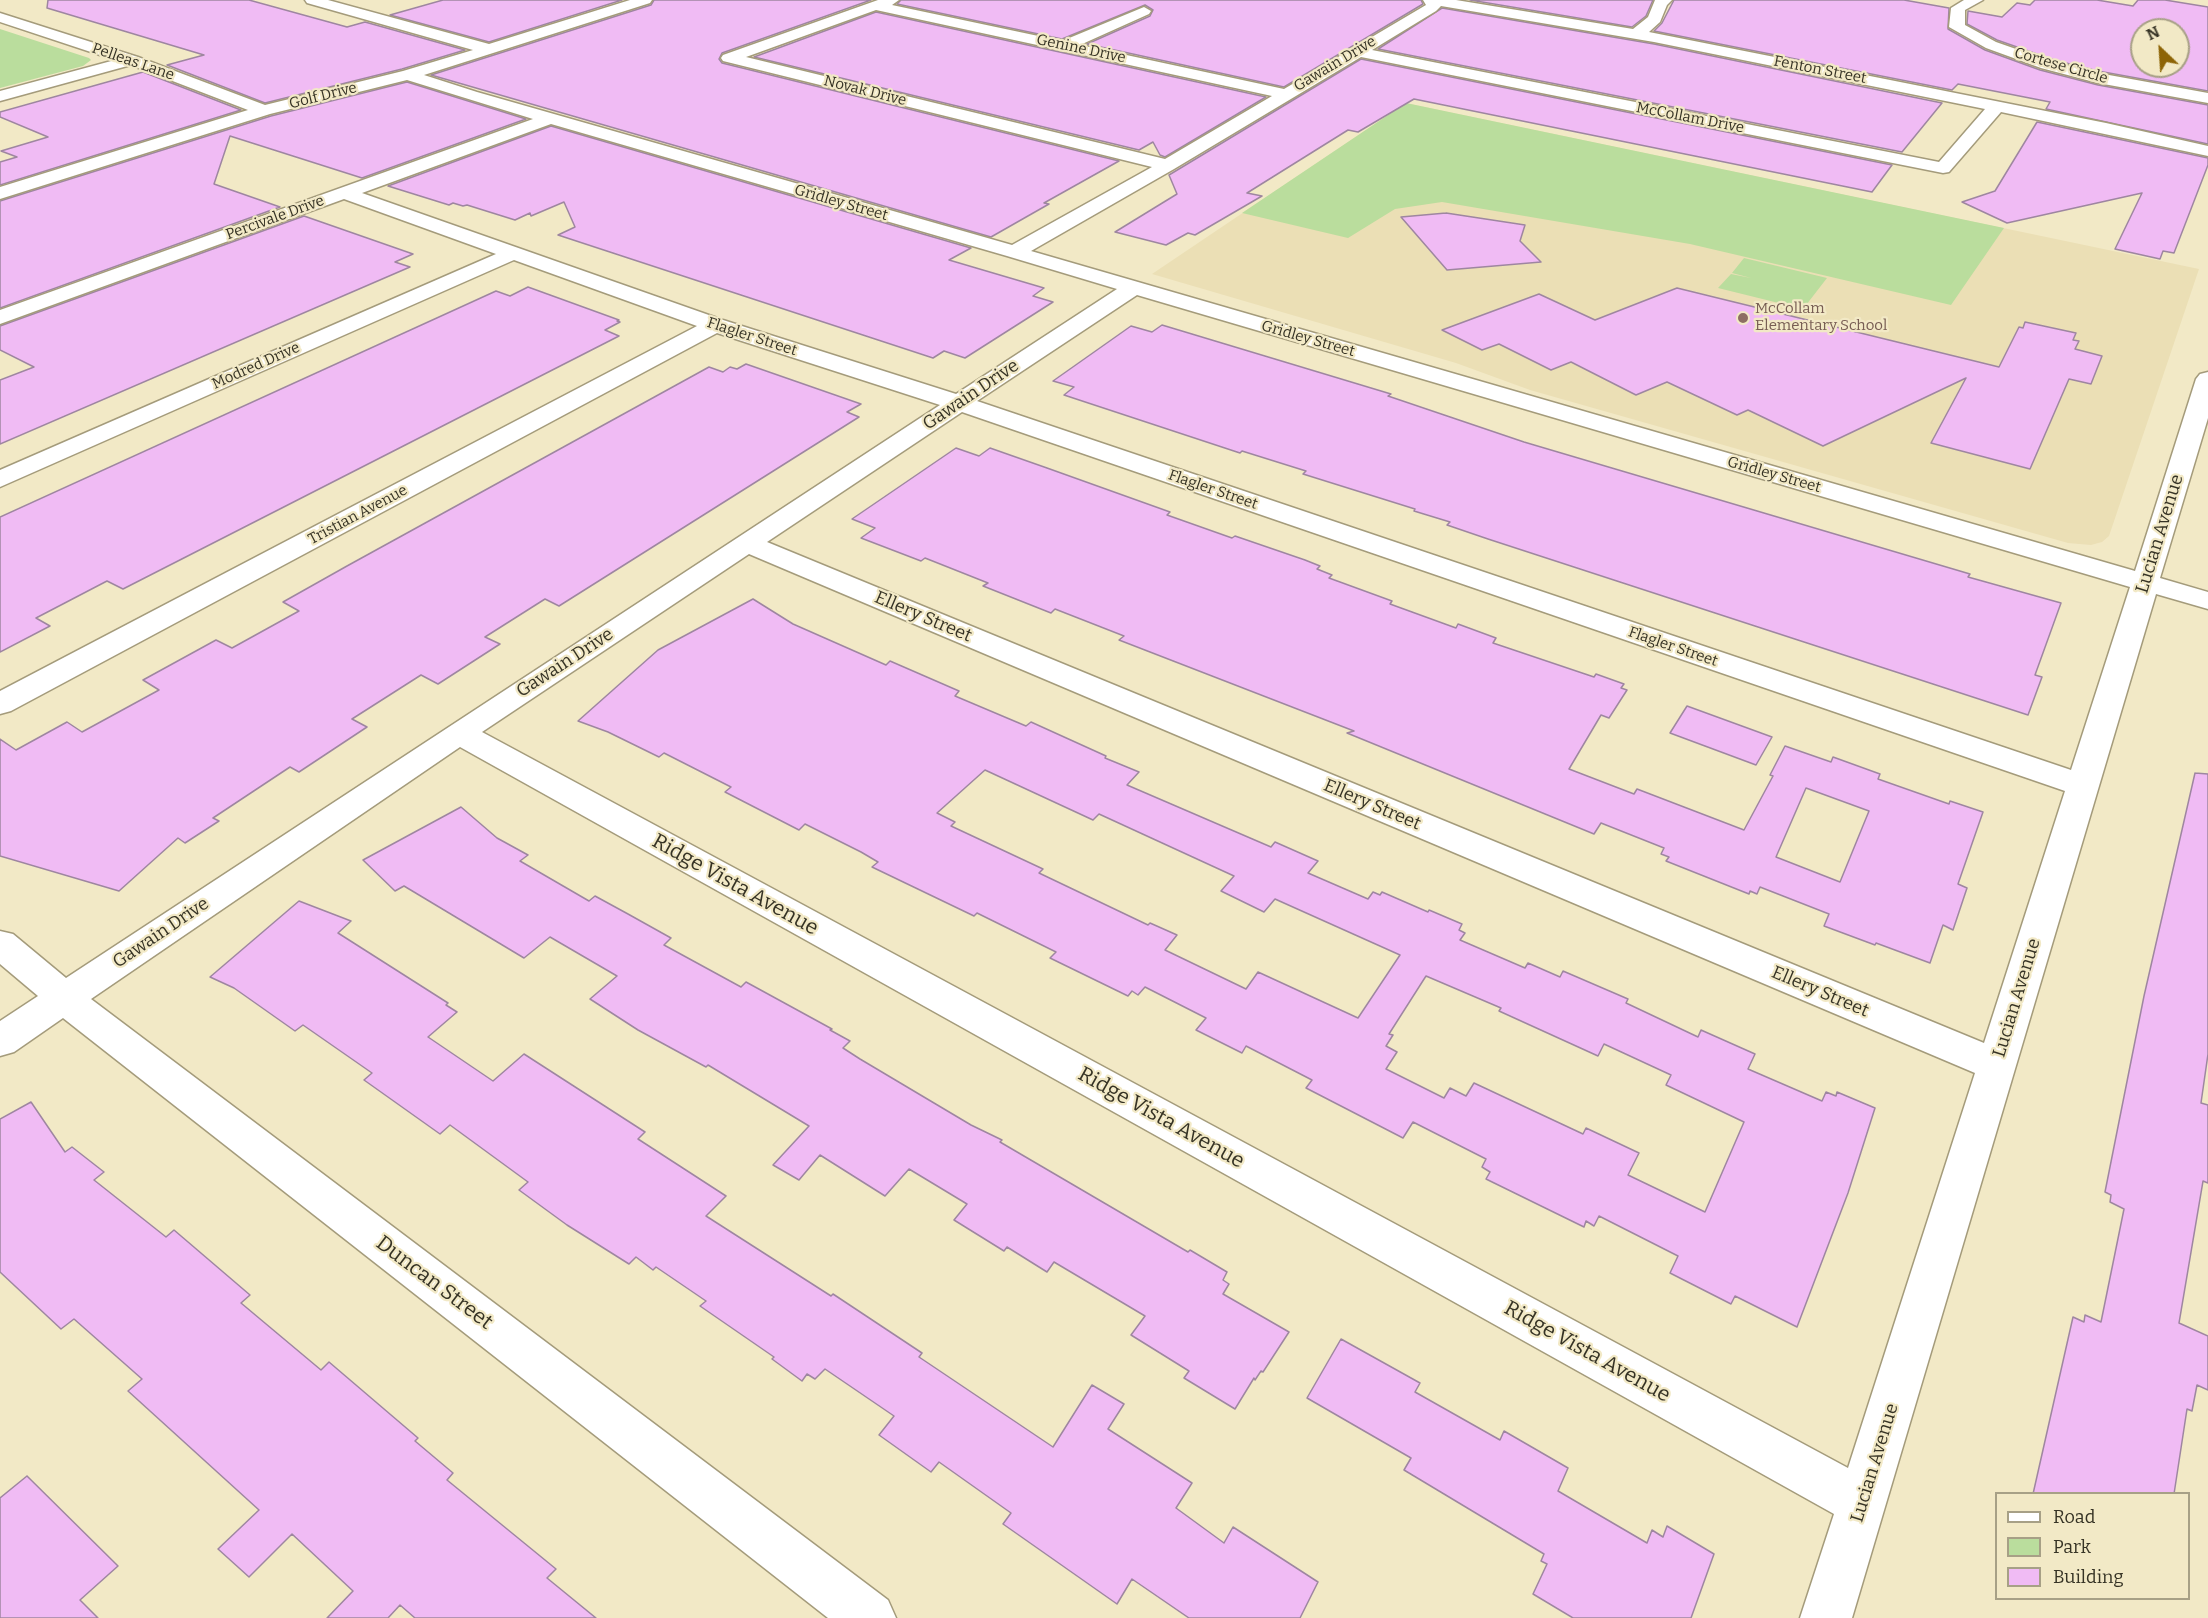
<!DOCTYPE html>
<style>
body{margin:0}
#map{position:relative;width:2208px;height:1618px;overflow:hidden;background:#f2e9c6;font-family:Bitter,serif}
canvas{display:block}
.legend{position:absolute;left:1995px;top:1492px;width:195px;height:108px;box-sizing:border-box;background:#f2e9c6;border:2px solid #a7a086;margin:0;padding:8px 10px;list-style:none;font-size:18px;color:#363325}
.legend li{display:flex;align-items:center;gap:12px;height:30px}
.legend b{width:30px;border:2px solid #a7a086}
.north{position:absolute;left:2130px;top:18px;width:60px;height:60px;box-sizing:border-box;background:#f2e9c6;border:2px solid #a7a086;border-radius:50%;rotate:335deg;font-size:16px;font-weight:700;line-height:24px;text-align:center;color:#363325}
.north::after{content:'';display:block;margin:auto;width:21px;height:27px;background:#8d6406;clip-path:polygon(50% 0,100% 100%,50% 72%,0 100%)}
</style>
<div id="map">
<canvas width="2208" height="1618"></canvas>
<ul class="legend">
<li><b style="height:8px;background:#fff"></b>Road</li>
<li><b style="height:16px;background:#badd9d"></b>Park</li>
<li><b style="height:16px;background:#f0bbf4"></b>Building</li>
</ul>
<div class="north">N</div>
</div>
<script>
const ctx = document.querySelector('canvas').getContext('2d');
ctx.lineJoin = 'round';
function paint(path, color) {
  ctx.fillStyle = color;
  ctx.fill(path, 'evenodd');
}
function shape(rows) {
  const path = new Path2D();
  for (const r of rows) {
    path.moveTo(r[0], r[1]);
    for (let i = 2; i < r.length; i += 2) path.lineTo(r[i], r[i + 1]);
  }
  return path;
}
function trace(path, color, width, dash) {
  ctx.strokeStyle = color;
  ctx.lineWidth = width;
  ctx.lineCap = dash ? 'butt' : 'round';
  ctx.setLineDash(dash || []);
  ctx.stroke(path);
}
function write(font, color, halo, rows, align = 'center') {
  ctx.font = font + ' Bitter,serif';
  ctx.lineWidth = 4.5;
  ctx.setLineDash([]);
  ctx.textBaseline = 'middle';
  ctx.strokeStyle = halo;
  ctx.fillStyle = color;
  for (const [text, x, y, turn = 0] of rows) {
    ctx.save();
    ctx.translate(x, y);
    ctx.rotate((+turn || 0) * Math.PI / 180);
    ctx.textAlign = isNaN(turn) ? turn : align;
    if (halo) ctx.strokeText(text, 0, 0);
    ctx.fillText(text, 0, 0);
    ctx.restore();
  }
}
paint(shape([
 [1406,103,2199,269,2109,536,2102,542,2091,545,2068,543,1530,390,1456,363,1152,274]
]), '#ebdfb5');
paint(shape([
 [0,29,89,58,91,60,83,66,0,88],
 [1406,103,2004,228,1951,305,1690,244,1442,202,1395,209,1348,238,1242,213],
 [1744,258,1827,278,1803,309,1718,288,1731,274,1751,278,1732,273]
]), '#badd9d');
const building = shape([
 [48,0,249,0,347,27,365,22,465,50,402,69,265,103,167,65,204,55,47,8,48,0],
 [443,0,622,0,489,42,390,15,443,0],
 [654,0,871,0,722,53,719,59,722,63,1119,161,1044,203,1049,204,991,237,431,75,651,5,654,0],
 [901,0,1421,0,1423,4,1284,87,1087,44,1150,16,1153,10,1145,5,1062,39,897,4,901,0],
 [1470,0,1653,0,1646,16,1632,27,1470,0],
 [1674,0,1904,0,1949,8,1948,29,1985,50,2040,70,2098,85,2208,105,2208,144,2046,109,2050,102,1958,84,1952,90,1654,31,1662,23,1674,0],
 [2035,0,2097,0,2133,6,2138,0,2165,0,2208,7,2208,91,2098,71,2054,60,1997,40,1967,24,1968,11,2002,17,2017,3,2030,5,2035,0],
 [2142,30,2178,30,2178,66,2142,66,2142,30],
 [1442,8,1654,44,1942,103,1902,152,1378,49,1442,8],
 [876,12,1266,97,1165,157,1160,155,1153,142,1139,150,754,57,876,12],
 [1361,59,1892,165,1872,192,1414,99,1358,132,1348,130,1247,193,1262,196,1195,235,1188,233,1166,245,1115,232,1177,194,1169,175,1361,59],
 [143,72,241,110,0,185,0,162,17,157,1,151,48,137,0,117,0,112,143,72],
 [407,82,526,119,362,178,230,136,214,184,280,207,0,308,0,201,271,116,407,82],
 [2037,122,2208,158,2208,165,2174,253,2163,251,2160,259,2115,249,2142,193,2007,223,1962,202,1995,191,2037,122],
 [551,126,971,248,949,260,1044,288,1033,296,1053,302,965,358,944,351,933,358,558,235,575,227,564,202,531,216,530,213,515,220,467,205,463,206,453,203,449,205,388,186,551,126],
 [1446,213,1525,225,1520,241,1541,262,1447,270,1401,217,1446,213],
 [304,216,413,254,395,262,410,267,0,444,0,380,34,367,0,350,0,326,304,216],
 [528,287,619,320,617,321,620,322,605,330,619,336,123,589,107,581,36,618,50,626,0,652,0,517,496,291,510,296,528,287],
 [1677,288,1999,367,2019,327,2023,328,2025,322,2076,333,2073,340,2079,341,2075,349,2102,356,2091,384,2069,379,2030,469,1931,443,1966,378,1823,446,1748,410,1737,415,1667,382,1636,395,1571,362,1551,370,1499,344,1482,350,1442,330,1539,294,1595,320,1677,288],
 [1162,325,1391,394,1388,396,1524,442,1970,574,1968,577,2061,603,2035,675,2042,677,2028,715,1488,539,1447,525,1450,522,1414,511,1415,509,1303,474,1306,471,1242,451,1240,453,1064,395,1074,387,1053,381,1131,326,1152,332,1162,325],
 [746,364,861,404,847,412,859,417,559,606,545,599,485,637,500,644,438,684,421,675,352,719,367,727,299,772,290,767,213,818,219,821,185,843,178,838,119,891,0,856,0,739,16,750,67,722,82,732,159,690,143,680,216,640,232,648,299,611,283,602,347,566,709,367,723,372,730,367,737,369,746,364],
 [956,448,979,456,990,448,1047,468,1170,512,1167,515,1232,538,1235,536,1305,560,1320,566,1317,569,1332,575,1329,578,1392,601,1390,604,1456,628,1458,624,1496,638,1493,643,1594,677,1596,674,1624,684,1621,688,1627,690,1609,718,1601,715,1569,769,1634,794,1637,789,1744,830,1773,776,1770,775,1785,746,1831,762,1833,757,1880,774,1878,779,1949,804,1950,801,1983,812,1958,884,1967,888,1953,930,1943,925,1930,963,1876,943,1875,945,1824,926,1829,914,1760,887,1757,894,1750,891,1749,894,1666,861,1669,857,1661,854,1664,848,1601,823,1594,834,1347,733,1354,731,1119,640,1124,636,1055,609,1051,613,983,586,988,583,925,558,921,561,861,538,875,528,852,519,956,448],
 [1806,788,1869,811,1840,882,1776,857,1806,788],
 [753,599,793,624,886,665,890,661,959,691,955,696,1026,726,1031,722,1106,756,1105,758,1139,772,1127,785,1271,847,1275,842,1318,861,1308,873,1368,899,1373,892,1380,895,1382,892,1428,912,1429,910,1462,924,1459,930,1465,933,1460,940,1525,968,1528,963,1560,977,1563,971,1628,999,1626,1003,1698,1037,1701,1030,1755,1054,1748,1069,1822,1101,1826,1092,1836,1096,1837,1092,1875,1108,1848,1193,1797,1327,1735,1296,1731,1304,1670,1273,1678,1256,1599,1216,1594,1226,1586,1221,1584,1227,1486,1179,1490,1172,1482,1167,1486,1159,1413,1122,1403,1138,1306,1088,1312,1080,1246,1046,1242,1053,1196,1030,1206,1018,1145,987,1138,995,1132,991,1128,996,1050,958,1056,952,977,913,974,916,872,867,878,862,861,852,805,824,799,830,725,792,731,787,664,753,659,757,608,732,578,721,658,650,753,599],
 [985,770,1093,820,1099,814,1234,876,1221,891,1264,912,1275,899,1400,955,1358,1018,1258,972,1246,989,1165,950,1177,935,1150,923,1148,925,1039,873,1043,869,951,826,955,822,937,813,985,770],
 [1426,976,1501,1008,1499,1011,1598,1056,1604,1044,1671,1075,1666,1085,1744,1122,1705,1212,1628,1175,1639,1153,1586,1128,1583,1134,1474,1083,1466,1096,1450,1088,1444,1098,1386,1069,1397,1052,1386,1046,1393,1035,1389,1034,1426,976],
 [1687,706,1772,737,1756,765,1670,733,1687,706],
 [2195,773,2208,774,2208,1054,2201,1103,2208,1105,2208,1183,2203,1181,2179,1323,2208,1336,2208,1390,2197,1385,2192,1411,2187,1409,2174,1494,2033,1494,2073,1317,2084,1322,2085,1315,2101,1322,2124,1209,2110,1202,2111,1195,2105,1192,2144,996,2195,773],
 [461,807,497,838,528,855,520,861,589,901,595,896,628,914,671,938,664,945,741,987,746,982,832,1029,830,1030,850,1041,843,1048,860,1059,971,1125,1002,1140,1000,1142,1188,1252,1190,1250,1227,1272,1223,1280,1229,1284,1223,1294,1289,1332,1263,1372,1261,1371,1255,1380,1254,1378,1235,1409,1184,1378,1189,1371,1131,1335,1145,1316,1054,1262,1047,1272,1007,1247,1004,1251,954,1220,967,1204,909,1169,885,1196,820,1155,799,1180,773,1165,809,1126,708,1065,706,1067,638,1030,590,999,617,976,550,937,524,958,404,886,395,891,363,860,461,807],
 [299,901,351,921,338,933,448,1003,446,1005,457,1012,428,1037,493,1081,524,1054,645,1132,638,1139,726,1196,706,1216,831,1296,833,1294,922,1353,919,1357,1053,1447,1092,1385,1124,1404,1108,1429,1192,1483,1176,1508,1224,1543,1233,1527,1318,1582,1300,1618,1189,1618,1132,1579,1117,1604,1003,1524,1011,1513,939,1462,931,1472,879,1435,894,1416,825,1369,815,1379,807,1374,802,1381,772,1359,774,1357,700,1306,706,1301,656,1267,653,1270,636,1257,629,1264,567,1225,519,1190,528,1182,450,1125,440,1134,364,1080,372,1073,303,1025,295,1031,234,988,210,977,299,901],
 [31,1102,65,1152,72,1147,104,1172,94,1180,166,1237,174,1230,250,1295,241,1303,321,1370,329,1362,418,1438,415,1441,453,1473,447,1480,556,1569,547,1578,596,1618,415,1618,400,1605,388,1618,327,1618,353,1591,292,1534,249,1577,218,1549,259,1510,128,1391,142,1379,74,1319,61,1329,0,1272,0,1119,31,1102],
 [1341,1339,1420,1383,1415,1392,1500,1440,1504,1431,1568,1468,1558,1491,1647,1543,1652,1530,1663,1537,1667,1526,1714,1554,1691,1618,1573,1618,1533,1594,1547,1564,1541,1561,1544,1554,1404,1470,1411,1458,1307,1398,1341,1339],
 [27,1476,118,1566,80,1600,98,1618,0,1618,0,1498,27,1476]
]);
paint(building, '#f0bbf4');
trace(building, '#9e86a0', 1.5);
const minor = shape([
 [305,0,328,0,489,44,630,0,652,0,650,3,424,75,477,92,1012,245,1152,167,723,61,721,58,723,55,878,0,899,0,892,5,1062,41,1144,7,1151,11,1149,14,1080,45,1284,89,1426,5,1423,0,1456,0,1633,29,1648,17,1655,0,1672,0,1667,5,1660,22,1649,32,2106,123,2208,146,2208,156,2001,112,1949,172,1943,173,1361,57,1174,169,1031,251,2135,571,2196,379,2200,374,2208,372,2208,418,2160,578,2208,592,2208,609,2156,594,1852,1618,1800,1618,1834,1514,460,747,91,999,888,1600,896,1618,828,1618,63,1018,14,1052,0,1056,0,1021,38,996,0,964,0,931,13,934,66,978,940,405,717,333,11,711,0,714,0,691,697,326,514,260,0,487,0,470,496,254,344,199,0,324,0,310,533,119,407,80,270,114,0,199,0,187,248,110,131,65,0,101,0,91,115,60,0,22,0,13,138,57,265,105,403,71,473,50,307,3,305,0],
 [1441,6,1654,42,1985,109,1939,162,1372,50,1436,11,1441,6],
 [876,10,1272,96,1165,159,746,57,876,10],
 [551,124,1007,256,1117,289,956,394,723,320,362,193,551,124],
 [1137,295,2130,587,2071,770,977,401,1137,295],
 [962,412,2065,791,1984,1043,767,542,962,412],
 [749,554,1975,1073,1848,1468,482,732,749,554],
 [1964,0,1983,0,1965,10,1965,25,1996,42,2053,62,2098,73,2208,93,2208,103,2098,83,2041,68,1986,48,1949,27,1951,8,1964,0]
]);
trace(minor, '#a49b7b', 3);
paint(minor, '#fff');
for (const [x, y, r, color] of [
 [1743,318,6,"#8d6e63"]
]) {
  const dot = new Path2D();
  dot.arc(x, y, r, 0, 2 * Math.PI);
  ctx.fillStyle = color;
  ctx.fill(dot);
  trace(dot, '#f2e9c6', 2);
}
write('15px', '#363325', '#f2e9c6', [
 ["Genine Drive",1081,49,12],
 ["Pelleas Lane",133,62,19],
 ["Gawain Drive",1335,64,-31],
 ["Cortese Circle",2061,66,16],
 ["Fenton Street",1820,70,11],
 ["Novak Drive",865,91,14],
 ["Golf Drive",323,96,-14],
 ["McCollam Drive",1690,118,11],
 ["Gridley Street",841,203,16],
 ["Percivale Drive",275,218,-20],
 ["Flagler Street",752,337,18],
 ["Gridley Street",1308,339,16],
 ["Modred Drive",256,366,-24],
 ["Gridley Street",1774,475,16],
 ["Flagler Street",1213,490,19],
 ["Tristian Avenue",358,515,-28],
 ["Flagler Street",1673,647,19]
]);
write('15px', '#785e54', '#f2e9c6', [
 ["McCollam",1755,309],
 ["Elementary School",1755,326]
], 'left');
write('18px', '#363325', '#f2e9c6', [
 ["Gawain Drive",971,395,-34],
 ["Lucian Avenue",2160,534,-73],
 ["Ellery Street",923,617,23],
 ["Gawain Drive",565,663,-33],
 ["Ellery Street",1372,805,23],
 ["Gawain Drive",161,933,-34],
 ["Ellery Street",1820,992,23],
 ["Lucian Avenue",2017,998,-73],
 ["Lucian Avenue",1875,1463,-73]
]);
write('21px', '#363325', '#f2e9c6', [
 ["Ridge Vista Avenue",735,885,29],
 ["Ridge Vista Avenue",1161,1118,29],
 ["Duncan Street",434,1283,37],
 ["Ridge Vista Avenue",1587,1352,29]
]);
</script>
